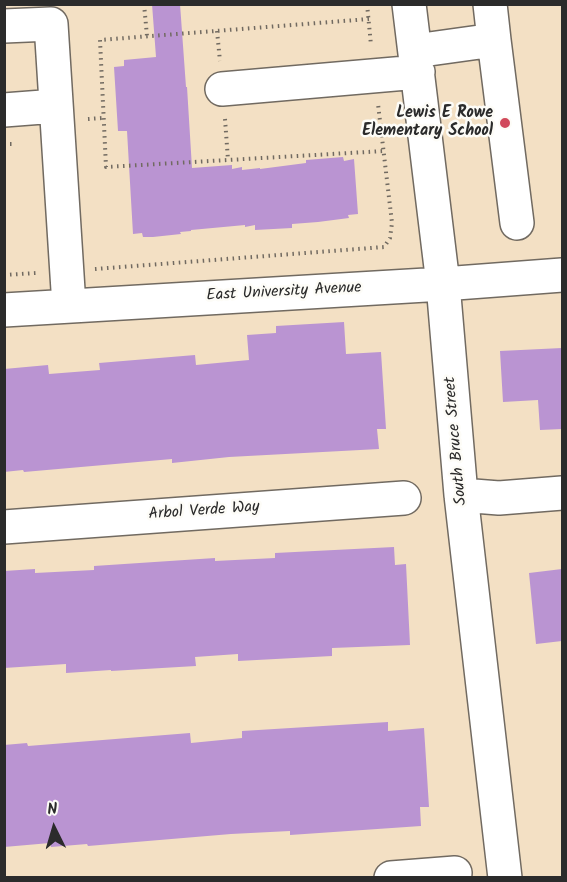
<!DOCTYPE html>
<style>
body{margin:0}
#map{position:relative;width:567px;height:882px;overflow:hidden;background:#f3e0c4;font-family:Kalam,sans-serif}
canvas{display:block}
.frame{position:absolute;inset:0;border:6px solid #2b2b2b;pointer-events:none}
.north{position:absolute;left:24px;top:798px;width:60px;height:60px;-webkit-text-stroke:4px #fdfcf7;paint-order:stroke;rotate:355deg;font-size:16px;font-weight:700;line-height:24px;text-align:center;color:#2b2b2b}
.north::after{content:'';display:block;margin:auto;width:21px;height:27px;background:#2b2b2b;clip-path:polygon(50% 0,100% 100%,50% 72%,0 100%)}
</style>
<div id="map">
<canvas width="567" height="882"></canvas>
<div class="frame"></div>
<div class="north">N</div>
</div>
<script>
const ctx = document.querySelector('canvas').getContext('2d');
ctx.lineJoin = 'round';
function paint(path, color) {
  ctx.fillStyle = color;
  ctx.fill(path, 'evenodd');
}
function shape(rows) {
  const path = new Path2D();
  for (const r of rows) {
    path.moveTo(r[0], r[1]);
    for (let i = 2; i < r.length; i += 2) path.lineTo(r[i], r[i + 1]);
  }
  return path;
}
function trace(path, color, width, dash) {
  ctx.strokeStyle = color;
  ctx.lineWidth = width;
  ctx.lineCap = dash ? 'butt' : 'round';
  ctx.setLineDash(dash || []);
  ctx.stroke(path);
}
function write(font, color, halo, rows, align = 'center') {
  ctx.font = font + ' Kalam,sans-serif';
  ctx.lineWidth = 5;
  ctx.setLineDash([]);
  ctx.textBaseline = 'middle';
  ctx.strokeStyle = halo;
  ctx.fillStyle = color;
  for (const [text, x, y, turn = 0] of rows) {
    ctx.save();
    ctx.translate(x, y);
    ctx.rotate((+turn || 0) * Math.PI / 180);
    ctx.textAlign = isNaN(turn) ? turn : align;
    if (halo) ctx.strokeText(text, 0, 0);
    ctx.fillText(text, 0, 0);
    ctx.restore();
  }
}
paint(shape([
 [152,4,180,4,186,87,187,87,192,168,232,165,232,169,242,167,242,170,260,168,260,169,306,163,306,160,343,157,344,161,354,159,358,214,348,215,349,218,318,222,292,224,292,228,255,230,255,225,245,227,245,225,191,230,191,231,180,232,181,234,153,237,143,237,142,233,133,234,127,131,118,131,114,67,124,66,124,60,156,57],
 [344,322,346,354,381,352,386,429,377,429,379,449,229,457,172,463,172,459,24,472,23,470,4,472,4,369,48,365,49,374,100,370,99,363,195,355,196,365,249,360,247,335,276,333,276,326],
 [562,348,562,429,540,430,538,400,503,402,500,351],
 [394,547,395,565,406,564,410,645,332,648,332,656,238,661,238,654,195,657,196,666,111,671,111,670,66,673,66,664,4,668,4,571,35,569,35,573,94,570,94,566,215,558,215,561,275,558,275,553],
 [562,569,562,641,536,644,529,573],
 [388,722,388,731,424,728,429,807,420,807,421,826,290,835,290,831,231,834,88,846,87,844,51,847,50,843,4,847,4,745,27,743,28,746,190,733,191,743,242,738,242,731]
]), '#ba94d2');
const minor = shape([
 [409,4,443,284,461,495,505,878],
 [4,26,51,24,69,306],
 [494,40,517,223],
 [415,51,494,40,490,4],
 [222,89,418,72],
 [4,110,56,106],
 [4,310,443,284,562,275],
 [461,495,499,498,562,493],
 [4,527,404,498],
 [391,878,455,873]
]);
trace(minor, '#716a61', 36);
trace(shape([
 [144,4,147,36],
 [367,4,371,45],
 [369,19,100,40,106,167,384,151],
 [217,31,220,61],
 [88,119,103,118],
 [225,119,228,160],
 [4,144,12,144,12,140],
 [95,269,384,247,390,238,392,223,378,104],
 [4,275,36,273]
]), '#716a61', 4, [1.5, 4.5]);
trace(minor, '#fff', 33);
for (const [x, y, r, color] of [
 [505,123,6,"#d1495b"]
]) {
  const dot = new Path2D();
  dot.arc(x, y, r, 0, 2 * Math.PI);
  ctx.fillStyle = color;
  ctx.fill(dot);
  trace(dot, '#fdfcf7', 2);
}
write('bold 16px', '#2b2b2b', '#fdfcf7', [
 ["Lewis E Rowe",493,114],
 ["Elementary School",493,132]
], 'right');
write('16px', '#2b2b2b', '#fdfcf7', [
 ["East University Avenue",284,293,-3],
 ["South Bruce Street",457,441,-95],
 ["Arbol Verde Way",204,512,-4]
]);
</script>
